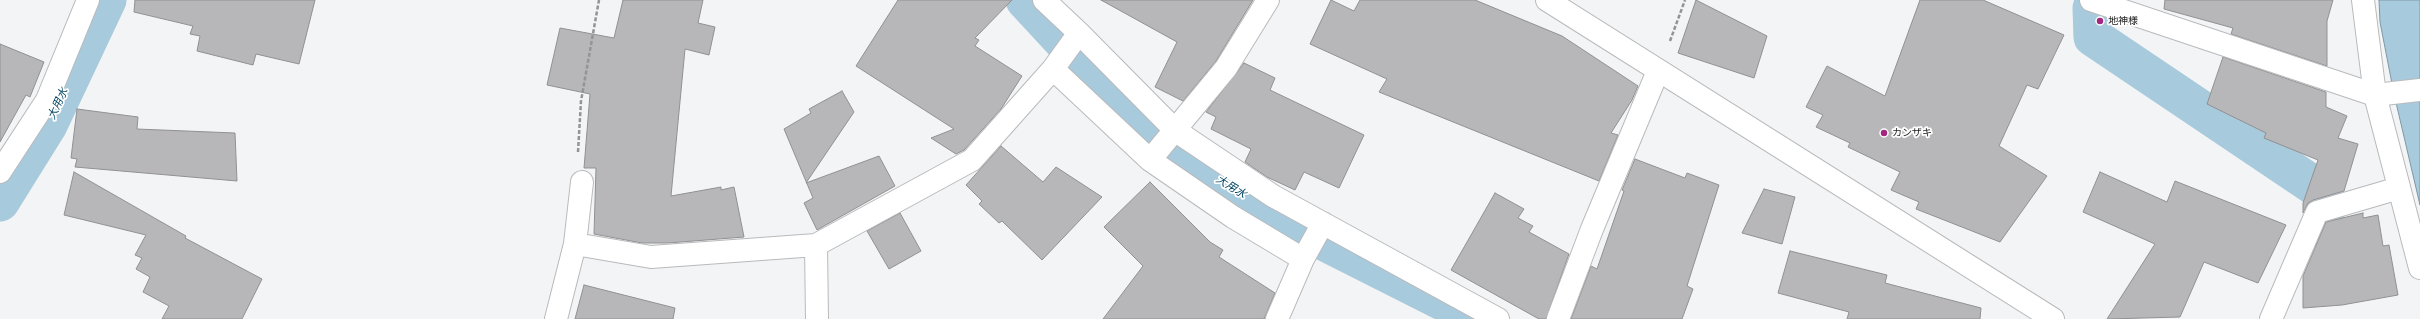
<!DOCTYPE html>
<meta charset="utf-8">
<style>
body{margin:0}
canvas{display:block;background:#f2f4f5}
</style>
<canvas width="2420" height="319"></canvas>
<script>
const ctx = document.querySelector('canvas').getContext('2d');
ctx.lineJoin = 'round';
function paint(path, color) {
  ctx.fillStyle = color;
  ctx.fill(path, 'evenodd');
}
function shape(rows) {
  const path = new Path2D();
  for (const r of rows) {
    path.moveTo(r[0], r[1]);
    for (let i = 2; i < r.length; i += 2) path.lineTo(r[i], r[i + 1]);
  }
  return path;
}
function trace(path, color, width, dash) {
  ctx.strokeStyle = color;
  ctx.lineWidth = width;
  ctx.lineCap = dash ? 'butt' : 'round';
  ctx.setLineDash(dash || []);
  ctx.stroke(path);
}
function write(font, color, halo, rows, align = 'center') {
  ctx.font = font + ' "PT Sans","Noto Sans JP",sans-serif';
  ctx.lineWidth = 3.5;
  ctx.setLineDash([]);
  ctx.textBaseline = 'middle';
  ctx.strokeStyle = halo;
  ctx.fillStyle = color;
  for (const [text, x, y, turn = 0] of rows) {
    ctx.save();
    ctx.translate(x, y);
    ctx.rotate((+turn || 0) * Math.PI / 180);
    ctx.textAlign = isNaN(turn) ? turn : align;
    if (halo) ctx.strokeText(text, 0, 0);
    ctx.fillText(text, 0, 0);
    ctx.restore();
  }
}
const water = shape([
 [2379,0,2420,0,2420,205,2394,94,2380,22,2379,0]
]);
paint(water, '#a8cadd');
trace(water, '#8098a5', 1);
trace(shape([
 [1025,0,1076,55,1176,153,1286,222,1478,319],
 [2092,8,2093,37,2325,193,2325,217,2320,228],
 [0,202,48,125,107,0]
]), '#a8cadd', 39);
const building = shape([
 [135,0,315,0,299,64,256,54,253,65,197,51,200,36,190,34,193,26,134,12,135,0],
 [623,0,703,0,698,23,715,27,709,55,685,49,671,196,721,187,721,190,734,187,744,237,668,243,642,243,594,234,596,168,584,168,590,94,547,85,560,28,614,38,623,0],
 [898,0,1012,0,975,38,979,40,975,46,1022,76,1001,109,964,150,956,154,931,138,954,129,856,66,898,0],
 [1101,0,1253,0,1216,61,1183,101,1155,87,1177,42,1101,0],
 [1331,0,1354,11,1360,0,1475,0,1562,36,1638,86,1632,100,1611,133,1618,135,1599,181,1379,92,1387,79,1310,44,1331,0],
 [1696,0,1767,36,1754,78,1678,53,1696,0],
 [1920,0,1983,0,2064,35,2038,89,2027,85,1999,146,2047,176,2000,242,1916,209,1919,202,1891,190,1900,172,1848,147,1850,143,1816,127,1823,115,1806,107,1827,66,1885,96,1920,0],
 [2165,0,2333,0,2327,21,2327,66,2231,34,2233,28,2164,9,2165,0],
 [0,44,44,62,30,97,26,95,0,142,0,44],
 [2223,57,2326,92,2326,107,2347,116,2338,138,2358,144,2344,191,2313,200,2308,203,2303,213,2303,203,2318,160,2264,138,2266,133,2207,104,2223,57],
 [1244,63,1275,78,1270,90,1364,135,1339,188,1304,172,1295,190,1267,177,1245,162,1251,149,1211,129,1216,117,1206,112,1244,63],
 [842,91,854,112,806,183,879,156,895,186,817,230,804,203,813,198,784,129,811,113,809,109,842,91],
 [77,109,138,117,137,129,235,133,237,181,75,167,77,159,71,158,77,109],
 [1001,146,1043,182,1056,167,1102,197,1042,260,1002,221,999,223,979,204,982,201,966,185,1001,146],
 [1635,159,1685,178,1687,173,1719,185,1687,286,1693,289,1682,319,1571,319,1591,266,1597,269,1624,191,1622,190,1635,159],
 [74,172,186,236,185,238,262,279,242,319,162,319,169,306,143,292,150,277,136,269,142,258,135,255,146,235,64,215,74,172],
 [2100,172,2167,202,2175,181,2286,225,2258,283,2204,262,2180,317,2107,319,2155,244,2083,212,2100,172],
 [1150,182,1210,242,1223,250,1219,257,1275,293,1264,319,1103,319,1143,266,1104,227,1150,182],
 [1764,189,1795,197,1782,244,1742,233,1764,189],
 [1495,193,1524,209,1518,218,1533,226,1529,232,1569,254,1546,319,1539,319,1451,270,1495,193],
 [900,213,921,251,889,269,867,231,900,213],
 [2363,213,2363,218,2378,215,2383,246,2389,245,2398,295,2342,305,2303,308,2303,276,2326,222,2363,213],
 [1790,251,1887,275,1885,283,1981,308,1980,319,1847,319,1849,312,1778,293,1790,251],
 [584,285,675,308,673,319,575,319,584,285]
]);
paint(building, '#b7b7b9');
trace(building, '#919192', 1);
const street = shape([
 [1044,0,1079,33,1053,69,1150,160,1233,217,1303,259,1277,319],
 [2091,0,2375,95,2420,90],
 [1079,33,1176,131,1273,196,1498,319],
 [1150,160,1226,68,1268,0],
 [0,172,47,100,88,0],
 [575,244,582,182],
 [816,245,817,319],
 [1303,259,1323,223],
 [556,319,575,244,651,257,816,245,972,160,1053,69],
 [1558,319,1592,229,1658,71],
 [2271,319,2317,212,2399,188]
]);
const secondary = shape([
 [1547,0,2053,319],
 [2363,0,2375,95,2420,268]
]);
trace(street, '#b9babc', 24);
trace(secondary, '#b9babc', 24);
trace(shape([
 [1670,41,1685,0],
 [578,152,581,101,599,0]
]), '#939495', 2.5, [4, 2]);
trace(street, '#fff', 22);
trace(secondary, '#fff', 22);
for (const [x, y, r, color] of [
 [2100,21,4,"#a2287f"],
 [1884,133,4,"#a2287f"]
]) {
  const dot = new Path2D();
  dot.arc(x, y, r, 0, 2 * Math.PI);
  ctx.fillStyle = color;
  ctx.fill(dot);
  trace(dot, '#fff', 1.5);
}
write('10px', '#222223', '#fff', [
 ["地神様",2108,21],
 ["カンザキ",1892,133]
], 'left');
write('italic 11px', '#084a65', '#fff', [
 ["大用水",58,104,-65],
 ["大用水",1231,187,32]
]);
</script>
